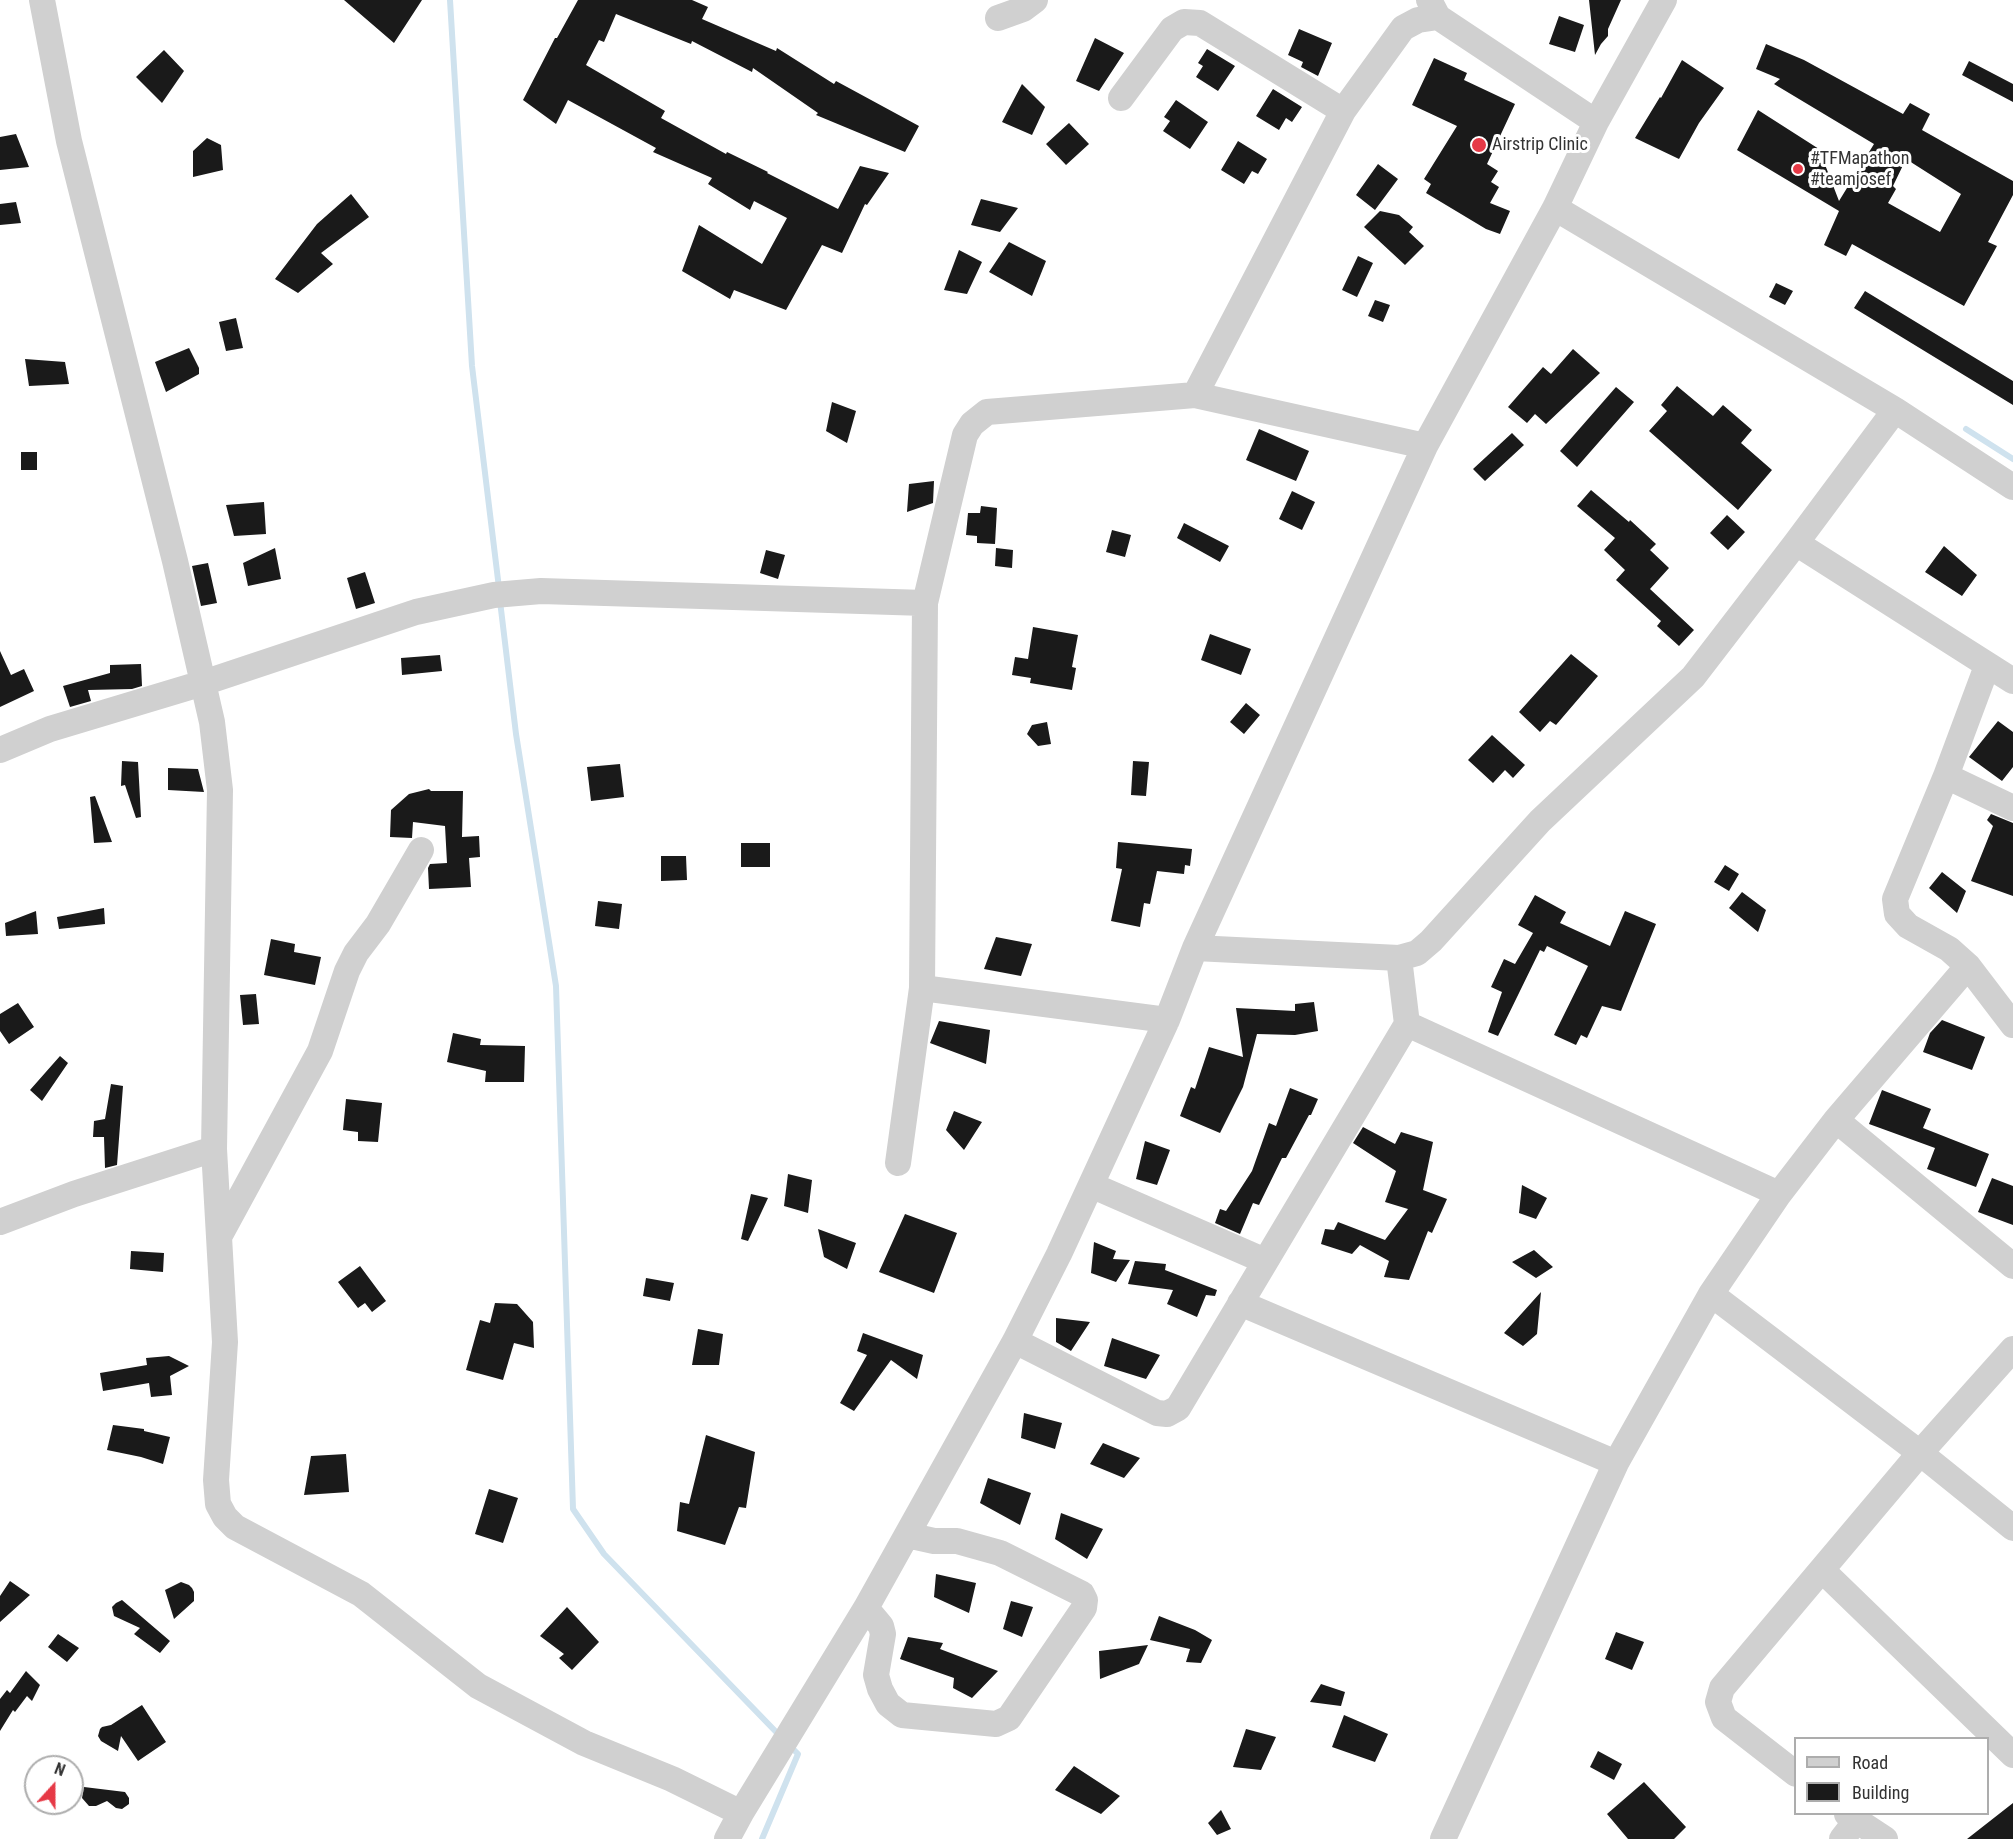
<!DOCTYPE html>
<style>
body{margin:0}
#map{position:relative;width:2013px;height:1839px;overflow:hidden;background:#fff;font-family:"Roboto Condensed",sans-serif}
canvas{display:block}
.legend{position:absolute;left:1794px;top:1737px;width:195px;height:78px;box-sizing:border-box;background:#fff;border:2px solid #adadad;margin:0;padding:8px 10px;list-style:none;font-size:18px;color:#333}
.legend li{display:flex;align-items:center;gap:12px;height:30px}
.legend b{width:30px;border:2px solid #adadad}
.north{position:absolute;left:24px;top:1755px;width:60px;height:60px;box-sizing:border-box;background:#fff;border:2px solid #adadad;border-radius:50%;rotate:21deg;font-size:16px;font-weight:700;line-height:24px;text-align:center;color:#333}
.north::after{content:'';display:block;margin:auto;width:21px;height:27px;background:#e63946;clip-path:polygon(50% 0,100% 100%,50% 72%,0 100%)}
</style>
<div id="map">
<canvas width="2013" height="1839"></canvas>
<ul class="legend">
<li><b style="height:8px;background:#d0d0d0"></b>Road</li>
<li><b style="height:16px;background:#1a1a1a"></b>Building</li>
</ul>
<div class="north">N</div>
</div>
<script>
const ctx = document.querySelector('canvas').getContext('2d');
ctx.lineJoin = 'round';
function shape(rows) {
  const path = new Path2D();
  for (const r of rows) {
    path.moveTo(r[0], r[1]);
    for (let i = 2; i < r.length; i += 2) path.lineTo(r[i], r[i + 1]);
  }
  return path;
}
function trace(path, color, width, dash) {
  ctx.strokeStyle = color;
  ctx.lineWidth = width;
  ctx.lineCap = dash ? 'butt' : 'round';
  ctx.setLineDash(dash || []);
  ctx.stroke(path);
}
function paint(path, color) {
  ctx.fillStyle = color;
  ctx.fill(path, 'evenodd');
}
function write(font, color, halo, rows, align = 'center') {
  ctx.font = font + ' "Roboto Condensed",sans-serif';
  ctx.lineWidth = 6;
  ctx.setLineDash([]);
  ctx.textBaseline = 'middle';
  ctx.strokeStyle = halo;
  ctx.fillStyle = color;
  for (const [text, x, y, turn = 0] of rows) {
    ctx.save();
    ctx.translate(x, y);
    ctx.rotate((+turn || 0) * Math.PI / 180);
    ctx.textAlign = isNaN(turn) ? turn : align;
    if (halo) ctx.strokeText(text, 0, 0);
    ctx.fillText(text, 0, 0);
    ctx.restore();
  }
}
trace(shape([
 [450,0,472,366,499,588],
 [1966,429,2013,459],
 [500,601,516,734,556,986,573,1509,604,1554,780,1736],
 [762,1839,798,1754,789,1745]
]), '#cfe2ee', 6);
paint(shape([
 [344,0,422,0,394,43],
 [578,0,692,0,708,7,702,19,776,51,777,48,834,84,836,81,919,126,905,152,816,115,818,113,753,68,752,72,692,41,691,44,616,14,604,42,599,40,586,65,665,111,661,118,726,154,727,152,768,172,767,173,838,209,860,166,889,173,867,205,865,204,842,253,822,245,786,310,734,290,730,299,682,271,699,225,762,264,787,218,754,201,750,210,708,184,712,178,653,152,656,148,568,100,556,124,523,100,555,38,557,38],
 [1589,0,1621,0,1608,29,1608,36,1601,44,1595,55],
 [1559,16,1584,25,1575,52,1549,44],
 [1299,29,1332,43,1318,76,1301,67,1303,62,1288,55],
 [1095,38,1124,53,1099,91,1076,81],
 [1766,44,1804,60,1903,114,1910,103,1930,114,1922,130,2013,181,2013,195,1988,242,1997,246,1964,306,1852,244,1846,256,1824,245,1839,211,1737,150,1758,110,1819,149,1839,201,1874,144,1774,84,1780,79,1756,69],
 [1906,159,1961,194,1940,232,1888,203,1896,189,1893,186],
 [1207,49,1235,66,1218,91,1196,77,1203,66,1198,63],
 [164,50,184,71,162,103,136,77],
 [1434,58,1467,73,1464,80,1515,104,1487,164,1498,171,1491,182,1499,187,1490,203,1510,211,1500,234,1486,229,1426,193,1431,184,1424,179,1457,126,1412,105],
 [1682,60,1724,88,1699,123,1679,159,1635,138,1660,97,1661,98],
 [1969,61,2013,84,2013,102,1962,75],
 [1022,84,1045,107,1032,135,1002,122],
 [1273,89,1302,107,1292,122,1286,118,1279,130,1256,116],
 [1176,100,1208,122,1190,149,1163,131,1170,121,1164,117],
 [1069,123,1089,144,1066,165,1046,144],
 [16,134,29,167,0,170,0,137],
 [207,138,221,145,223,170,193,177,193,151],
 [1238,141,1267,159,1258,174,1252,171,1244,184,1221,170],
 [1378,164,1398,179,1375,210,1356,195],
 [351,194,369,217,321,253,333,264,298,293,275,279,317,224],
 [981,199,1018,208,1000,232,971,225],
 [16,202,21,223,0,225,0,204],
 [1380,211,1399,215,1413,227,1409,232,1424,246,1405,265,1364,227],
 [1009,242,1046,261,1032,296,989,272],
 [959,250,982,262,967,294,944,290],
 [1358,256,1373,263,1357,297,1342,290],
 [1776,283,1793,291,1785,305,1769,297],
 [1865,291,2013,381,2013,405,1854,308],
 [1375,300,1390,305,1383,322,1368,316],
 [236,318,243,348,226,351,219,322],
 [189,348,199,368,199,374,166,392,155,362],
 [1573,349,1600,373,1546,424,1535,414,1527,423,1508,407,1543,367,1551,374],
 [25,359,65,362,69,384,29,386],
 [1677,386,1713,416,1723,405,1752,430,1741,443,1772,470,1738,510,1649,431,1667,411,1661,405],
 [1616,387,1634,402,1577,467,1560,451],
 [832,402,856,411,847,443,826,431],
 [1259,429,1309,451,1296,481,1246,460],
 [1512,433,1524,445,1485,481,1473,469],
 [21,452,37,452,37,470,21,470],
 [934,481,933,503,907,512,909,484],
 [1591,490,1629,522,1630,520,1656,544,1650,550,1669,568,1650,589,1694,630,1679,646,1657,626,1661,621,1616,580,1625,570,1604,550,1615,538,1577,506],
 [1292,491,1315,502,1302,530,1279,519],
 [264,502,266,534,234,536,226,505],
 [981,506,997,508,995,544,977,543,977,536,966,535,968,513,980,513],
 [1727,515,1745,532,1728,550,1710,533],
 [1184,523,1229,546,1220,562,1177,538],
 [1112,530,1131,535,1125,557,1106,552],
 [1944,546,1977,575,1962,596,1925,572],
 [275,548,281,579,248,586,243,563],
 [996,548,1013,550,1012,568,995,566],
 [766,550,785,555,778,579,760,573],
 [208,563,217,603,201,606,192,566],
 [365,572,375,603,356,609,347,578],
 [1033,627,1078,635,1072,667,1076,668,1072,690,1030,683,1031,678,1012,675,1015,657,1028,659],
 [1210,634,1251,649,1241,675,1201,660],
 [0,651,11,675,24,669,34,691,0,707],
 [1571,654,1598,676,1556,725,1550,721,1540,732,1519,712],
 [440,655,442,671,402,675,401,658],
 [141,664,142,686,132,689,88,690,91,701,70,707,63,686,110,673,110,665],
 [1246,703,1260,715,1244,734,1230,722],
 [1998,721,2013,732,2013,767,2002,781,1969,757],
 [1047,722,1051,744,1038,746,1027,734,1032,725],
 [1492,735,1525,765,1513,778,1505,770,1493,783,1468,760],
 [122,761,138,762,141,817,136,818,125,785,121,786],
 [1133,761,1149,762,1146,796,1131,795],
 [620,764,624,797,591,801,587,767],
 [168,768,198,769,204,792,168,790],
 [429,789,431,791,463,791,462,837,479,836,480,857,469,858,471,887,429,889,428,868,430,864,447,863,445,826,413,822,412,838,390,837,391,810,409,794],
 [95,796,112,842,94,843,90,797],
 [1991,814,2013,823,2013,896,1971,881,1993,826,1987,820],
 [1118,842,1192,849,1190,866,1185,865,1184,874,1157,871,1150,904,1144,903,1140,927,1111,921,1122,869,1116,868],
 [741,843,770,843,770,867,741,867],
 [661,856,686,856,687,880,661,881],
 [1725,865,1739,874,1729,891,1714,882],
 [1942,872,1966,891,1957,913,1929,888],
 [1742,892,1766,910,1758,932,1729,908],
 [1535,895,1566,912,1560,923,1610,946,1625,911,1656,924,1621,1011,1602,1006,1587,1038,1581,1035,1576,1045,1554,1035,1588,966,1547,946,1544,952,1540,950,1498,1036,1488,1032,1502,992,1491,987,1504,959,1515,964,1533,933,1518,925],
 [598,901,622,904,619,929,595,926],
 [104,908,105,924,59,929,57,917],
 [36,911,38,934,6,936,5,923],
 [996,937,1032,944,1021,976,984,969],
 [271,939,295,944,294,952,321,957,315,985,264,975],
 [256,994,259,1024,243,1025,240,995],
 [1314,1002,1318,1031,1295,1035,1257,1034,1243,1087,1220,1133,1180,1116,1191,1087,1195,1089,1209,1047,1243,1057,1236,1008,1295,1011,1295,1004],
 [18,1003,34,1027,9,1044,0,1031,0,1014],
 [1942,1020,1985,1037,1972,1070,1923,1052,1930,1033],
 [939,1021,990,1030,986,1064,930,1043],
 [453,1033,481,1039,480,1045,525,1046,524,1082,485,1082,486,1071,447,1062],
 [60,1056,68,1063,42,1101,30,1090],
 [111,1084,123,1086,117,1165,105,1168,104,1137,93,1137,94,1121,105,1119],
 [1290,1088,1318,1099,1311,1115,1309,1115,1286,1158,1282,1158,1259,1205,1253,1203,1240,1234,1215,1223,1220,1209,1226,1211,1252,1171,1269,1123,1276,1126],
 [1882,1090,1931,1109,1923,1128,1989,1154,1976,1187,1927,1169,1935,1148,1869,1124],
 [346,1099,382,1103,378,1142,358,1141,358,1132,343,1130],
 [954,1111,982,1122,964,1150,946,1130],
 [1363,1127,1395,1144,1401,1132,1433,1142,1423,1190,1447,1199,1432,1233,1428,1231,1409,1280,1384,1277,1389,1261,1360,1245,1352,1254,1321,1244,1325,1229,1334,1230,1338,1222,1385,1240,1408,1209,1385,1202,1396,1171,1353,1143],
 [1145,1141,1170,1150,1157,1185,1136,1179],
 [788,1174,812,1180,808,1213,784,1206],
 [1992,1178,2013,1186,2013,1225,1978,1212],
 [1522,1185,1547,1198,1536,1219,1519,1213],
 [751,1194,768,1198,748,1241,741,1239],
 [905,1214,957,1233,934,1293,879,1272],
 [818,1229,856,1243,847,1269,824,1257],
 [1094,1242,1116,1251,1113,1259,1130,1260,1116,1282,1091,1273],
 [1534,1250,1553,1267,1536,1278,1512,1262],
 [131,1251,164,1253,163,1272,130,1269],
 [1135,1261,1166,1264,1165,1270,1217,1290,1215,1296,1206,1295,1197,1317,1167,1304,1173,1290,1128,1284],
 [360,1266,386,1301,372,1312,365,1303,358,1308,338,1282],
 [646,1278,674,1283,670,1301,643,1296],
 [1541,1292,1537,1334,1523,1346,1504,1333],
 [495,1303,517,1304,533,1322,534,1348,514,1343,503,1380,466,1370,480,1320,490,1323],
 [1056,1318,1090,1322,1071,1351,1056,1342],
 [698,1329,723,1334,719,1365,692,1365],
 [863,1333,923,1355,917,1379,891,1360,854,1411,840,1403,867,1355,857,1351],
 [1112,1338,1160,1355,1146,1379,1104,1366],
 [169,1356,189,1366,170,1376,172,1395,151,1397,149,1383,103,1391,100,1373,147,1365,146,1358],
 [1024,1413,1062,1423,1055,1449,1021,1438],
 [113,1425,144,1429,144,1431,170,1437,163,1464,141,1457,107,1450],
 [706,1435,755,1452,746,1508,739,1507,725,1545,677,1531,680,1502,689,1504],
 [1103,1443,1140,1458,1124,1478,1090,1464],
 [346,1454,349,1492,304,1495,311,1456],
 [988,1478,1031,1493,1020,1525,980,1503],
 [489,1489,518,1498,503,1543,475,1534],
 [1061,1513,1103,1529,1087,1559,1055,1539],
 [936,1574,976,1583,969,1613,934,1597],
 [10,1581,30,1595,0,1622,0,1596],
 [181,1582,189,1585,192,1588,194,1592,194,1601,174,1619,165,1590],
 [122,1600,170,1641,160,1653,134,1634,140,1628,114,1616,112,1607,116,1603],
 [1011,1601,1033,1607,1022,1637,1003,1629],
 [567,1607,599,1642,572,1670,559,1658,564,1654,540,1636],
 [1159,1616,1195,1630,1212,1640,1201,1663,1186,1662,1190,1649,1150,1640],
 [1616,1632,1644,1642,1632,1670,1605,1659],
 [58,1634,79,1648,67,1662,48,1647],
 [908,1637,943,1643,940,1649,998,1671,972,1698,953,1688,954,1678,900,1659],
 [1148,1645,1139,1664,1100,1679,1099,1651],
 [26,1671,40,1685,32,1701,27,1696,15,1712,13,1710,0,1731,0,1699,7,1690,10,1693],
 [1321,1684,1345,1692,1341,1706,1310,1702],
 [142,1705,166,1742,138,1761,121,1736,118,1751,101,1741,98,1736,100,1729,102,1727,111,1725],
 [1344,1715,1388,1734,1375,1762,1332,1747],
 [1246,1729,1276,1737,1261,1770,1233,1767],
 [1598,1751,1622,1764,1614,1780,1590,1767],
 [1074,1766,1120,1796,1101,1814,1055,1790],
 [1644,1782,1686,1827,1674,1839,1628,1839,1607,1814],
 [84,1787,125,1792,129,1798,129,1804,122,1809,116,1808,107,1801,96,1806,89,1806,82,1798],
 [2013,1803,2013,1839,1967,1839],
 [1221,1810,1231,1829,1217,1835,1208,1823]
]), '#1a1a1a');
trace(shape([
 [42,0,69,141,175,561,212,722,220,790,214,1149,225,1342,216,1480,218,1504,225,1517,235,1527,361,1594,478,1686,584,1743,672,1779,741,1813],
 [1429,0,1438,17,1596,122],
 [998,18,1023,9,1035,0],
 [1121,98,1172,29,1184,22,1200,23,1343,111],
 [1555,208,1895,410,2013,487],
 [1195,395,1343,111,1403,28,1418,20,1438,17],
 [1796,543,2013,681],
 [1987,666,1946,776,1895,899,1897,914,1908,926,1949,949,1968,966,2013,1025],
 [0,750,50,729,203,683,416,612,494,595,541,591,925,603],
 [1946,776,2013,808],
 [1195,948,1399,958,1417,953,1431,941,1540,821,1693,677,1796,543,1895,410],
 [922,988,1167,1020],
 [1407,1024,1779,1194],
 [1836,1120,2013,1266],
 [898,1163,922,988,925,603,965,435,972,424,987,412,1195,395,1425,446],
 [1091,1185,1265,1261],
 [0,1222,74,1194,214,1149],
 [220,1235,320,1051,347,971,356,953,378,924,421,850],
 [1711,1294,1920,1453,2013,1528],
 [1240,1303,1616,1463],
 [1015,1341,1157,1413,1167,1414,1178,1408,1407,1024,1399,958],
 [1822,1570,2013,1755],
 [866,1608,881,1626,883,1634,876,1675,880,1689,888,1704,902,1715,996,1724,1009,1718,1084,1608,1085,1600,1082,1594,1000,1553,957,1541,934,1541,907,1535],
 [1796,1774,1724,1718,1718,1702,1722,1688,1920,1453,2013,1349],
 [1847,1814,1885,1839],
 [727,1839,741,1813,866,1608,1015,1341,1059,1254,1167,1020,1195,948,1425,446,1555,208,1596,122,1664,0],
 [1443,1839,1616,1463,1711,1294,1779,1194,1836,1120,1968,966],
 [1842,1839,1856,1821]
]), '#d0d0d0', 26);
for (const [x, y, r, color] of [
 [1479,145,8,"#e63946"],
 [1798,169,6,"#e63946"]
]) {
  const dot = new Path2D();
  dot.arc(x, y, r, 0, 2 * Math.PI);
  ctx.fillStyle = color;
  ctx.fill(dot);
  trace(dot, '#fff', 2);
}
write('18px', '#333', '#fff', [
 ["Airstrip Clinic",1492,145],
 ["#TFMapathon",1810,159],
 ["#teamjosef",1810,180]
], 'left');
</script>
